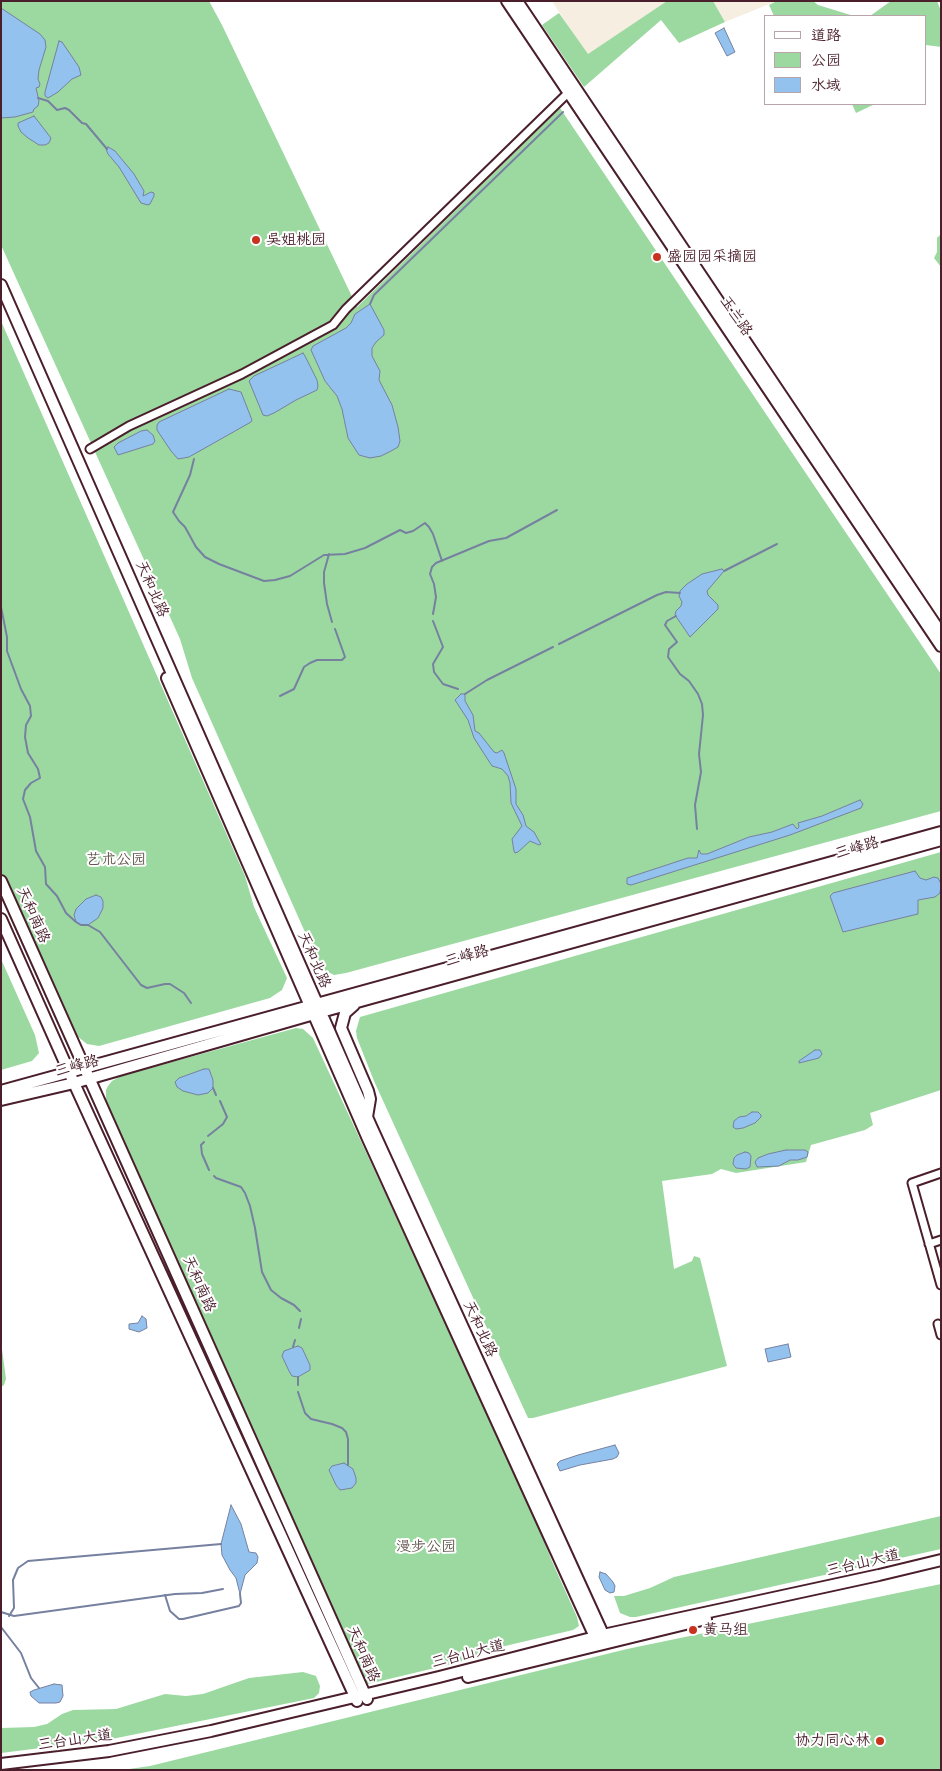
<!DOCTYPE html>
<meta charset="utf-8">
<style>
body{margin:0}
#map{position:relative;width:942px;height:1771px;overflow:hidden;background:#fff;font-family:"Comic Neue","LXGW WenKai TC",sans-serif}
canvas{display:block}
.frame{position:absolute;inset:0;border:2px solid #4a1f2b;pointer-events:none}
.legend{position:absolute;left:764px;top:15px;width:162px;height:90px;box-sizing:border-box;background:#fff;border:1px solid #b7a5aa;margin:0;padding:6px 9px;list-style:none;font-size:15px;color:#4a1f2b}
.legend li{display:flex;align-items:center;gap:10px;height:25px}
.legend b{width:25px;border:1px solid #b7a5aa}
</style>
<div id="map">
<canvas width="942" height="1771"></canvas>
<div class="frame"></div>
<ul class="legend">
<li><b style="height:6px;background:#fff"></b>道路</li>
<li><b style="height:14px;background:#9cd9a1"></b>公园</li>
<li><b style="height:14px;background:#94c2ee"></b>水域</li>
</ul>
</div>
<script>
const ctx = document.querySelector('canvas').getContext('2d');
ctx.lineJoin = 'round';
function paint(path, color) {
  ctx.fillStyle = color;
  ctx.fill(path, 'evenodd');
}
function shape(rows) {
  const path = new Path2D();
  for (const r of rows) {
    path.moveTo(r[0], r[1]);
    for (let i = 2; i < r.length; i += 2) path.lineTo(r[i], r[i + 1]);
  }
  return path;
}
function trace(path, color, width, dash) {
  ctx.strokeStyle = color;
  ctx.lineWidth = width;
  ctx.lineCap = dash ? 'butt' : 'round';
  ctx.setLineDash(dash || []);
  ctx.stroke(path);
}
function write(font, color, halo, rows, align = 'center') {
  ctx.font = font + ' "Comic Neue","LXGW WenKai TC",sans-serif';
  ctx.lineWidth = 4;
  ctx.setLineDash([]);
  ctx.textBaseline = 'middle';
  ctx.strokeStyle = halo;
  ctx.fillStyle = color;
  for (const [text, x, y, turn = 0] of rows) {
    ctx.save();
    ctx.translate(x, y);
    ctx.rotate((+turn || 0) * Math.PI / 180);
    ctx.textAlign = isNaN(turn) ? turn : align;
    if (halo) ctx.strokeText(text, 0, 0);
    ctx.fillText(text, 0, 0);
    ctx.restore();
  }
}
paint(shape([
 [552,1,667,1,587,55],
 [713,1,777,1,725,22]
]), '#f6eee0');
paint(shape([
 [1,1,209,1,222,25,357,307,560,108,941,674,941,811,346,973,334,975,324,970,312,948,192,678,180,639,1,245],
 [667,1,713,1,725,22,679,43,661,20,584,87,542,25,559,13,588,54],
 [777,1,813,1,818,5,854,16,774,16,769,5],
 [891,1,937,1,941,11,941,47,926,45,926,16,870,16],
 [852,104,875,104,856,113],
 [941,234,941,267,934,258,937,252,937,238],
 [1,321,245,876,254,907,287,978,282,990,270,998,99,1046,87,1044,77,1036,39,951,25,930,1,876],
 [941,852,941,1090,870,1113,873,1125,865,1130,811,1145,806,1162,736,1173,721,1169,712,1174,662,1181,674,1269,692,1261,694,1256,700,1258,727,1366,533,1418,528,1418,374,1081,357,1038,356,1031,360,1017],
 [1,959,35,1035,39,1053,32,1061,1,1070],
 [296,1028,303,1029,313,1038,530,1505,551,1559,577,1617,579,1626,573,1630,488,1650,460,1662,368,1684,358,1670,106,1103,106,1090,108,1086,112,1081,121,1076],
 [1,1342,6,1379,4,1385,1,1387],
 [941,1516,941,1549,636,1617,630,1617,620,1613,614,1596,624,1596,650,1588,674,1577],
 [941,1584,941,1770,122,1770,150,1766,627,1649],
 [303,1672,316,1676,320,1686,319,1693,314,1698,102,1741,79,1741,73,1735,60,1737,57,1746,1,1753,1,1728,34,1727,47,1724,62,1714,73,1710,116,1709,165,1694,186,1696,203,1694,249,1678]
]), '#9cd9a1');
const water = shape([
 [1,8,40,34,45,40,46,47,39,70,38,79,40,84,39,87,36,88,39,101,38,106,34,109,33,112,15,117,1,118,1,8],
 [724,28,735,52,727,56,715,33,724,28],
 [59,41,62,42,79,67,81,75,72,79,58,92,48,98,45,96,45,92,59,41],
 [34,116,51,138,49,143,45,145,39,145,28,138,21,132,18,126,18,123,34,116],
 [108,147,115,151,134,174,144,191,143,196,151,192,154,193,154,196,150,204,148,205,141,203,119,167,108,154,106,149,108,147],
 [370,304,384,330,384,335,376,342,372,348,372,356,380,371,379,380,392,405,398,427,400,441,398,447,391,451,381,456,370,458,359,455,348,438,342,409,337,396,325,381,311,350,313,346,346,328,351,323,355,314,370,304],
 [303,353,305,356,317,380,318,386,317,390,296,400,274,413,267,416,263,415,249,381,254,376,303,353],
 [229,389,241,392,252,420,251,422,189,457,178,459,171,451,157,430,157,425,159,422,229,389],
 [147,430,153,435,155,441,153,444,118,455,114,447,118,443,141,431,147,430],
 [722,569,724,571,707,591,708,595,718,605,718,609,690,637,675,615,676,611,681,606,682,602,679,596,680,591,687,584,702,574,722,569],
 [461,694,465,694,465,701,473,715,475,731,479,733,494,752,497,753,502,750,504,753,516,789,516,804,523,815,526,826,534,832,539,841,541,844,539,845,530,841,518,852,515,853,514,851,512,839,522,826,511,803,510,783,508,776,502,769,492,766,474,738,468,720,455,700,461,694],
 [860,800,863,804,861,808,790,835,631,885,627,884,627,878,688,858,697,858,699,850,701,854,707,854,749,837,772,832,793,824,797,829,799,827,798,823,822,816,860,800],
 [915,871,920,878,926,880,934,877,938,878,941,884,940,893,935,897,918,900,918,914,843,932,830,896,833,893,915,871],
 [96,895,101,897,103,901,103,908,98,918,88,925,81,925,76,922,74,915,76,909,86,899,96,895],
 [815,1050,820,1050,822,1054,819,1058,799,1063,799,1061,815,1050],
 [204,1069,209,1069,213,1080,213,1088,208,1093,198,1095,183,1091,177,1087,175,1082,179,1078,204,1069],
 [752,1112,758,1112,761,1115,761,1117,755,1123,743,1128,736,1129,733,1127,734,1121,739,1117,746,1116,752,1112],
 [786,1150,805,1150,808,1152,807,1157,798,1160,790,1160,779,1166,757,1167,755,1162,758,1158,768,1154,786,1150],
 [745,1152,749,1153,751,1156,750,1167,746,1169,736,1168,733,1164,734,1158,737,1155,745,1152],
 [142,1316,146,1319,147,1328,139,1332,129,1329,129,1324,138,1323,142,1316],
 [788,1344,791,1357,768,1362,765,1349,788,1344],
 [298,1346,302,1348,310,1365,310,1370,298,1377,292,1376,289,1371,282,1356,284,1351,298,1346],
 [615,1445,619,1453,617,1457,613,1459,580,1465,560,1471,557,1464,560,1461,578,1455,615,1445],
 [344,1463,353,1469,356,1478,356,1483,352,1488,340,1490,336,1485,329,1470,332,1466,344,1463],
 [231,1505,241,1524,249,1552,256,1553,258,1557,257,1563,245,1575,240,1594,236,1578,230,1570,222,1555,221,1544,231,1505],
 [600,1572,606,1574,613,1582,615,1586,614,1592,610,1593,605,1590,599,1577,600,1572],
 [54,1684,62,1685,63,1696,60,1702,56,1703,39,1703,31,1696,30,1692,34,1690,54,1684]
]);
paint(water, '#94c2ee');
trace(water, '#7681a0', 1);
trace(shape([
 [38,98,48,101,57,110,65,108,69,110,82,123,86,124,107,149],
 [370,304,374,295,563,112],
 [194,459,190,475,173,512,179,521,185,527,196,547,205,557,219,564,264,581,275,580,290,576,324,555,345,554,365,548,400,530,406,533,413,531,425,523,429,527,433,534,442,561],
 [329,554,324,572,324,583,327,604,332,622],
 [724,571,777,544],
 [1,607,7,637,7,651,21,689,30,706,31,716,26,725,25,737,28,753,38,769,40,778,31,783,25,790,23,799,30,817,36,851,45,867,46,884,57,896,66,913,76,922,81,925,88,925,100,932,141,985,147,988,165,984,170,984,184,993,191,1003],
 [433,614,436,597,434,584,430,574,432,567,436,563,489,541,506,538,557,510],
 [676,616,667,621,665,625,677,642,669,649,668,657,680,674,689,681,698,694,702,704,703,715,699,754,701,772,695,805,697,829],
 [433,621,443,647,433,664,434,672,443,684,458,689],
 [559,644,657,595,666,592,680,593],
 [465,694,487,680,553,647],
 [280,696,294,689,304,667,310,663,317,660,342,660,345,657,335,629],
 [213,1088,216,1095],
 [208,1136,223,1124,227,1117,220,1101],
 [204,1142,201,1145,202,1154,209,1170],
 [214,1176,216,1178,241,1187,245,1193,250,1206,255,1228,262,1272,271,1290,281,1298,294,1305,300,1311],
 [299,1328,301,1319],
 [293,1347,295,1340],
 [298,1377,298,1385],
 [298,1392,305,1413,311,1419,332,1424,342,1428,346,1432,348,1439,348,1465],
 [165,1595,170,1611,179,1619,183,1619,239,1606,241,1603,240,1594],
 [1,1612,14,1616,175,1594,202,1593,223,1589],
 [9,1616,14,1608,13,1580,18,1568,28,1561,221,1544],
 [1,1627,21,1653,31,1678,39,1688]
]), '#7681a0', 2);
const street = shape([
 [90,449,129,426,242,374,333,325,346,309,570,91],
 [941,1173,912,1183,941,1285],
 [929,1244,941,1240],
 [938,1324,941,1335]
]);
const secondary = shape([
 [507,1,941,646],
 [517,1,941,633],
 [1,285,371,1126,607,1643],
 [167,678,368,1139,595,1637,597,1645],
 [1,881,367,1699],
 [1,919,74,1083,357,1701],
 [354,1005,345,1013,341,1028,368,1091,370,1099,367,1117],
 [1,1091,941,832],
 [1,1100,74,1083,321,1012,941,840],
 [468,1677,706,1619],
 [1,1764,109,1751,211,1731,439,1677,603,1635,879,1575,941,1560]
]);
trace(street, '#4a1f2b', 11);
trace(secondary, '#4a1f2b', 14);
trace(street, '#fff', 7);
trace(secondary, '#fff', 10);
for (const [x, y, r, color] of [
 [256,240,5,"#c8321e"],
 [657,257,5,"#c8321e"],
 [693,1630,5,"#c8321e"],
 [880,1741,5,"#c8321e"]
]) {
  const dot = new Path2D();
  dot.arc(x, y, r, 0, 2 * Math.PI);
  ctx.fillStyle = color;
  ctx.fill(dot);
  trace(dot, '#fff', 2);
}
write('15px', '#4a1f2b', '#fff', [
 ["吴姐桃园",266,240],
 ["盛园园采摘园",667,257],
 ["黄马组",703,1630],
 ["协力同心林",870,1741,"right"]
], 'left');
write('15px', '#4a1f2b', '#fff', [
 ["玉兰路",736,316,56],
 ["天和北路",152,589,66],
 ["三峰路",857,848,-16],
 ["天和南路",33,915,66],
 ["三峰路",467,956,-15],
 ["天和北路",314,960,66],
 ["三峰路",77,1066,-15],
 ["天和南路",199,1284,66],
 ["天和北路",480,1329,65],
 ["三台山大道",863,1563,-13],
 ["天和南路",363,1654,66],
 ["三台山大道",468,1654,-14],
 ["三台山大道",75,1740,-8]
]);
write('15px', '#63574e', '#fff', [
 ["艺术公园",116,860],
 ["漫步公园",426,1547]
]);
</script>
